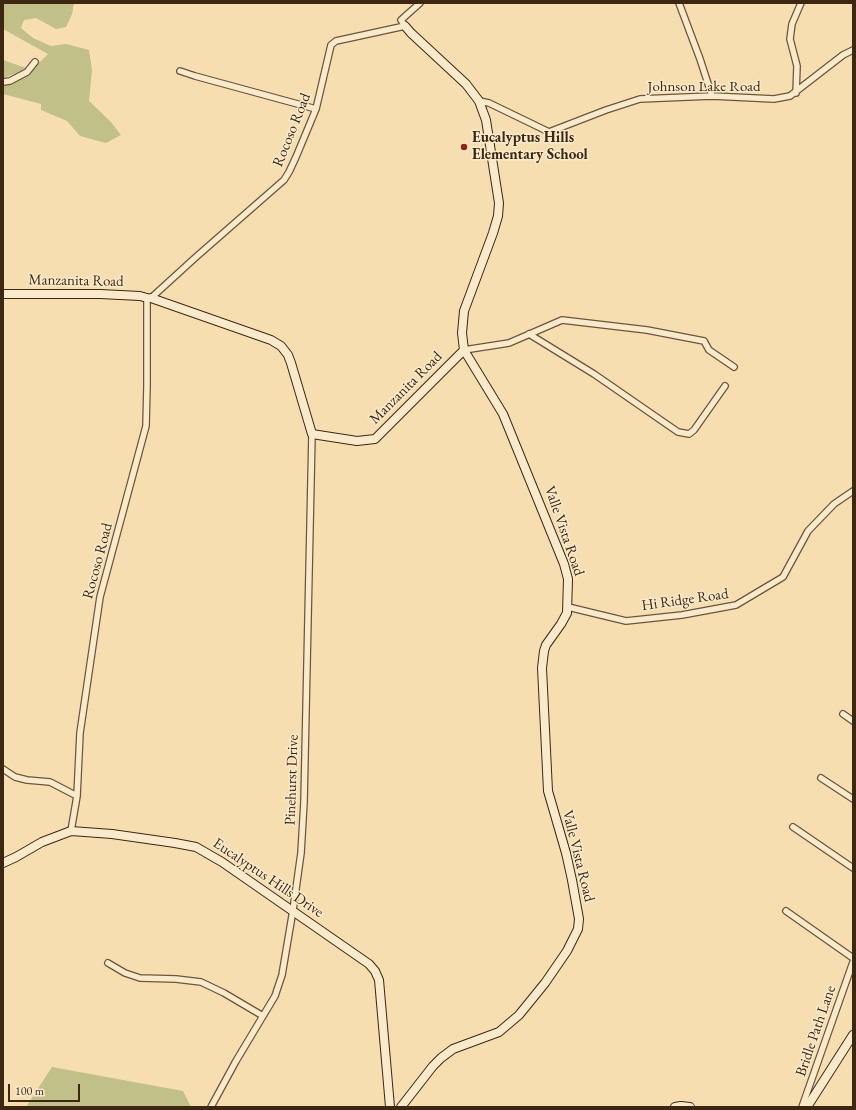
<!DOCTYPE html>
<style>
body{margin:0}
#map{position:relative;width:856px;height:1110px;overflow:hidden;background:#f7deb1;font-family:"EB Garamond",serif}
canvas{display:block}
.frame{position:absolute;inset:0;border:4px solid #3e2712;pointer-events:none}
.scale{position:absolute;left:8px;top:1084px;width:72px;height:18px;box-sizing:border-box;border:2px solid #3e2712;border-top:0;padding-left:5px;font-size:12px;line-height:14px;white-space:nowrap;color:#3e2712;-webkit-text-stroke:3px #faeacc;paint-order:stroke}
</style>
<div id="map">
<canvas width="856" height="1110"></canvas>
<div class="frame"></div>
<div class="scale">100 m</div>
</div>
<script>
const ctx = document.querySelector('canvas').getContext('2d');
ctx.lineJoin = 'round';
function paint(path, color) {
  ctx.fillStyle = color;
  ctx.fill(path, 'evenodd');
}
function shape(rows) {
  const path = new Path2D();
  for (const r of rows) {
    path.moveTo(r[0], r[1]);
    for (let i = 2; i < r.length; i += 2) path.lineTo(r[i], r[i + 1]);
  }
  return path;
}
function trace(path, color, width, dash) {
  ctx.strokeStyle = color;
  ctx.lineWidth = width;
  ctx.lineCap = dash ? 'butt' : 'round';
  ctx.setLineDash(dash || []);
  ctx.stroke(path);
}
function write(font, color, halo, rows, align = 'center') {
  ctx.font = font + ' "EB Garamond",serif';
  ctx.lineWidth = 3;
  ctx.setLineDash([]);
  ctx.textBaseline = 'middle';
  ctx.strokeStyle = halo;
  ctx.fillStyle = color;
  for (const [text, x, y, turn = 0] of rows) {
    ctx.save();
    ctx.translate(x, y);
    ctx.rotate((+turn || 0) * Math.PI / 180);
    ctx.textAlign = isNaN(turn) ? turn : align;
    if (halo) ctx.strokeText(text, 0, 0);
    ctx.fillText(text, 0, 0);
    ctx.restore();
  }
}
paint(shape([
 [3,3,74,3,72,14,66,27,56,29,36,18,24,20,21,28,33,38,51,46,66,44,89,50,92,70,89,101,111,122,121,135,106,143,80,136,67,121,41,110,41,104,3,94,3,84,11,84,25,77,48,54,3,29],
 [3,60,26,68,17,73,3,78],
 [52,1067,183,1091,191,1107,26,1107]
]), '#c1c088');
const street = shape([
 [679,3,700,59,712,96],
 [180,71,195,76,316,109],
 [3,82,10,81,27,72,35,62],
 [796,93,797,66,790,39,792,24,801,3],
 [479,101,489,103,549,132,606,110,640,99,712,96,774,99,790,96,843,55,853,50],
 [529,334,594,374,678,432,689,434,694,430,725,386],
 [464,350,509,343,562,320,647,330,704,341,709,350,734,367],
 [568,607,626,621,682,615,736,605,783,577,808,531,834,504,853,491],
 [843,714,853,721],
 [3,769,15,777,27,780,50,782,77,796],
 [821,778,853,799],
 [793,827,853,868],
 [71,831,77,796,80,733,100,597,146,426,147,386,147,298,151,298,196,257,284,180,289,172,296,157,316,109,331,45,336,41,405,26,401,20,420,3],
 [786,911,853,958],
 [108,963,125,973,140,978,176,979,201,982,224,993,263,1016],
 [211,1107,236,1061,275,996,282,975,293,910,301,853,304,802,312,434],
 [802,1107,853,962]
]);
const secondary = shape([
 [3,294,100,294,140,296,147,298],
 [151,298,271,340,281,346,288,355,291,363,312,434,357,441,375,439,464,350],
 [3,863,16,857,42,842,71,831,112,834,175,843,196,847,222,862,369,964,375,971,379,980,390,1107],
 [401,1107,433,1066,441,1058,453,1049,499,1032,519,1015,545,983,567,951,578,929,579,919,572,880,566,853,548,791,542,668,544,651,546,645,561,624,567,613,568,579,564,564,503,414,464,350,462,333,464,311,493,233,498,216,499,203,486,120,479,101,466,84,411,33,405,26],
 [675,1107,681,1106,690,1107],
 [807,1107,853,1035]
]);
trace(street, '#6c553a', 8);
trace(secondary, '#3e2712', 10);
trace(street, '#faeacc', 5.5);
trace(secondary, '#faeacc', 8);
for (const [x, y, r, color] of [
 [464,147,4,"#8f2418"]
]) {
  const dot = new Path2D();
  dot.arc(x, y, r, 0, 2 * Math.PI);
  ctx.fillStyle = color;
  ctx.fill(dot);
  trace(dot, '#faeacc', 1.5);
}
write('15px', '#3e2712', '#faeacc', [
 ["Johnson Lake Road",704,87],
 ["Rocoso Road",292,130,-68],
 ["Manzanita Road",76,281,1],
 ["Manzanita Road",406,388,-45],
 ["Valle Vista Road",564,531,71],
 ["Rocoso Road",98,561,-75],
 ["Hi Ridge Road",685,600,-8],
 ["Pinehurst Drive",292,780,-88],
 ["Valle Vista Road",578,856,76],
 ["Eucalyptus Hills Drive",268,878,34],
 ["Bridle Path Lane",816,1031,-71]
]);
write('bold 15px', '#3e2712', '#faeacc', [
 ["Eucalyptus Hills",472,138],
 ["Elementary School",472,155]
], 'left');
</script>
